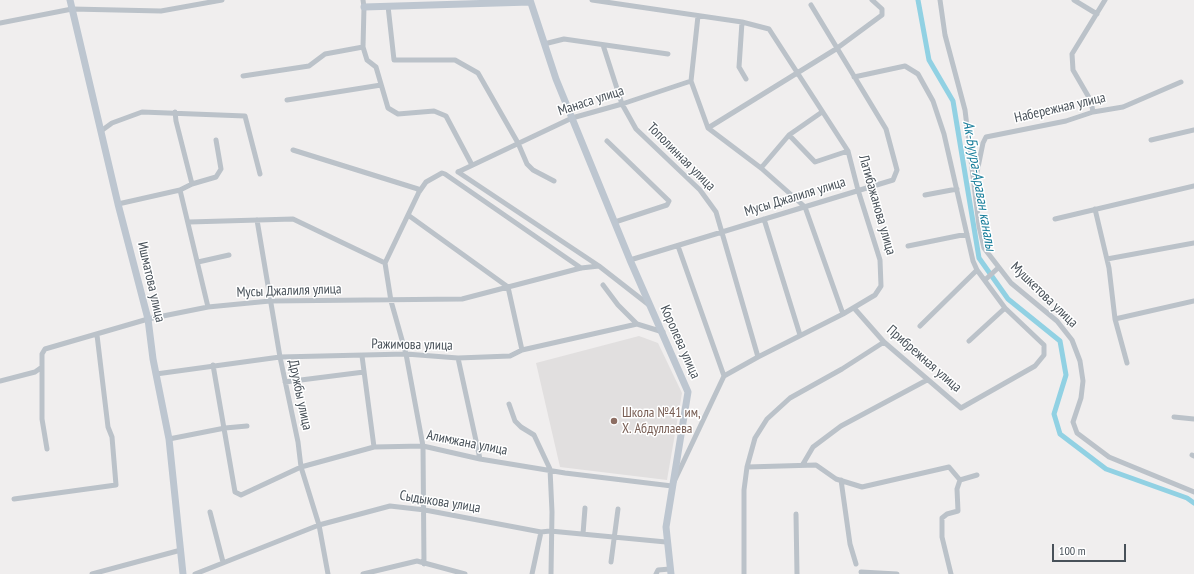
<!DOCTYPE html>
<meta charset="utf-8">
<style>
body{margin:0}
#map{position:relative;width:1194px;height:574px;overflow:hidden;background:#f0eeee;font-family:"PT Sans Narrow",sans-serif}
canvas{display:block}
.scale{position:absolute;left:1052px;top:544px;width:74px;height:18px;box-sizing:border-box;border:2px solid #485159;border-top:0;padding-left:5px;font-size:12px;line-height:14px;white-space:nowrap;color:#485159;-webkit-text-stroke:3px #fff;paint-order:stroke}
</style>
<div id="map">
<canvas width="1194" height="574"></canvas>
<div class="scale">100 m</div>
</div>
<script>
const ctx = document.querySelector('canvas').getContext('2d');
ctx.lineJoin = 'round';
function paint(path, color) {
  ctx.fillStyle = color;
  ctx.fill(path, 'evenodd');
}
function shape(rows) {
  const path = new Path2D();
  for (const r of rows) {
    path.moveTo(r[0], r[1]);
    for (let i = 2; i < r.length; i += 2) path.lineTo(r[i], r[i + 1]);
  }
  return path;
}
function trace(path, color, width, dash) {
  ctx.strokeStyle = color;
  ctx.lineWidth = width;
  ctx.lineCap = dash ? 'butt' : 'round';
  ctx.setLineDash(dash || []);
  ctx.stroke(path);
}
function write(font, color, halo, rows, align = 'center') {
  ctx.font = font + ' "PT Sans Narrow",sans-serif';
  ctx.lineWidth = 3;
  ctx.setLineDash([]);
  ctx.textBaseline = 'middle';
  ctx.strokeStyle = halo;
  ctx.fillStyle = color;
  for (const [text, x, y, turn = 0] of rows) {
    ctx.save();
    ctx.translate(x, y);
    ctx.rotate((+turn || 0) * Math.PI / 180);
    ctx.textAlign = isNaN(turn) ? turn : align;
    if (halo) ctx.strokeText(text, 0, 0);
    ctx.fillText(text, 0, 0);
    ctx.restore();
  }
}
paint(shape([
 [639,336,658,343,682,393,667,480,560,467,536,363]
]), '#e1dfdf');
trace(shape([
 [918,0,929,60,953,101,979,258,1008,299,1060,341,1066,375,1054,414,1060,434,1106,469,1187,498,1194,503]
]), '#91d1e3', 5);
trace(shape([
 [363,0,364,7,363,47,367,60,376,67,388,108,398,114,434,111,446,116,472,165],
 [940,0,945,35,965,110,979,226,984,248,1011,283,1057,321,1072,340,1080,361,1083,381,1081,398,1073,422,1077,433,1109,457,1194,492],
 [1074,0,1097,14],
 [388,6,394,60,455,60,478,73,518,143,527,164,533,170,554,181],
 [698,16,691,81,708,128,761,168,805,207,843,314],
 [742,22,739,67,746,79],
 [0,23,72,9,161,11,222,0],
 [544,44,564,39,668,54],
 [603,45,622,104,636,129,700,190,716,212,758,357],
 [243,76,309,66,325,54,363,47],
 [854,77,905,66,918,74,933,101,944,134,973,261,977,270,1005,308,1044,345,1044,355,1035,366,961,408,884,342,854,308],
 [287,100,381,85],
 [175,112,176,121,192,184],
 [1093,112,1091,101,1073,70,1072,54,1105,0],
 [708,128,836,49,882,15,882,9,872,0],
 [101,131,112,123,142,112,245,116,260,174],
 [789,135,815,162,848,151],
 [1151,140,1194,130],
 [607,141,669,201,667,205,615,222],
 [293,150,418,189,419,192],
 [761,168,789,135,822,112],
 [458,172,572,118,622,104,691,81],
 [458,172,599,266,649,305],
 [976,177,983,143,986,137,1066,121,1093,112,1123,107,1181,82],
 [180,190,208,307],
 [925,195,957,189],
 [118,204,180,190,192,184,216,177,221,169,216,140],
 [1095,209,1109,268,1115,319,1127,363],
 [408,215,508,287,522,350],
 [764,219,800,335],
 [1055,219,1194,186],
 [257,220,280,357,298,442,301,467,319,525,328,574],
 [189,222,293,219,385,263],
 [678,246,724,376],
 [908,246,967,234],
 [1107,259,1194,243],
 [630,260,893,180,897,170,886,129,811,5],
 [198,262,229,255],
 [985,280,998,268],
 [603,285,618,305,637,324],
 [1115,319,1194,301],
 [920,326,977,270],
 [969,341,1005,308],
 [362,356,374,447],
 [458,358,480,459],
 [213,365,235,492,241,495,301,467,374,447,423,446,480,459,565,473,672,486,724,376,758,357,843,314,875,295,881,286,880,260,858,190,848,151,769,29,742,22,592,0],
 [42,367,42,419,47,449],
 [156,374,280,357,406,354,458,358,510,356,522,350,637,324,663,332],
 [0,381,35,372,42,367,42,354,45,349,148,319,208,307,270,301,462,299,581,268,599,266],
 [285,382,364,372],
 [509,404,515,421,521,427,534,435,550,469,552,512,551,574],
 [1174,417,1194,419],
 [169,439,225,428,247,426],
 [1192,455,1194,456],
 [803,464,813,447,841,426,927,380],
 [747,467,816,465,836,479,862,487,949,467,960,480],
 [841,480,850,544,856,564],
 [14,499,116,485,112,437,108,427,97,335],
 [210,512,223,562],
 [796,514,797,574],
 [583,534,585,508],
 [611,562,618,509],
 [424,564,423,446,406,354,391,301,385,263,419,192,426,182,442,173,445,174,581,268],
 [861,572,897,574],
 [92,574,181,550],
 [195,574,319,525,390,506,425,510,541,532,550,531,666,542],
 [363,574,417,561,465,574],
 [532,574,541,532],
 [656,574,658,570,670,569],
 [744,574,744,490,747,467,755,438,767,419,790,398,842,369,884,342],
 [951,574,942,537,942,518,947,514,958,511,957,489,960,480,977,475]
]), '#bbc2c9', 5);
trace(shape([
 [70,0,118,204,148,319,153,359,169,439,183,574],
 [530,0,556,79,630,260,688,392,666,527,671,574],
 [364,7,530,2]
]), '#bdc6d0', 7);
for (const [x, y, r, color] of [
 [614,421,4,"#8d6e63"]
]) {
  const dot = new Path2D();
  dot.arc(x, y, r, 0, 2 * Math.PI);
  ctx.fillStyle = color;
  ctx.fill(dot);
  trace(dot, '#fff', 1.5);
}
write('14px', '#485159', '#fff', [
 ["Манаса улица",591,101,-18],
 ["Набережная улица",1060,108,-13],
 ["Тополинная улица",681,157,45],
 ["Мусы Джалиля улица",795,197,-17],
 ["Латибажанова улица",877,205,74],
 ["Ишматова улица",151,282,77],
 ["Мусы Джалиля улица",289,291,-2],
 ["Мушкетова улица",1044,295,44],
 ["Королева улица",680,342,66],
 ["Ражимова улица",412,345,1],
 ["Прибрежная улица",924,359,41],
 ["Дружбы улица",300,395,78],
 ["Алимжана улица",467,443,11],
 ["Сыдыкова улица",440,502,9]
]);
write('14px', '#785e54', '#fff', [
 ["Школа №41 им,",622,413],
 ["Х. Абдуллаева",622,429]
], 'left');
write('italic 15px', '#197e9b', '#fff', [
 ["Ак-Буура-Араван каналы",979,186,80]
]);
</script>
